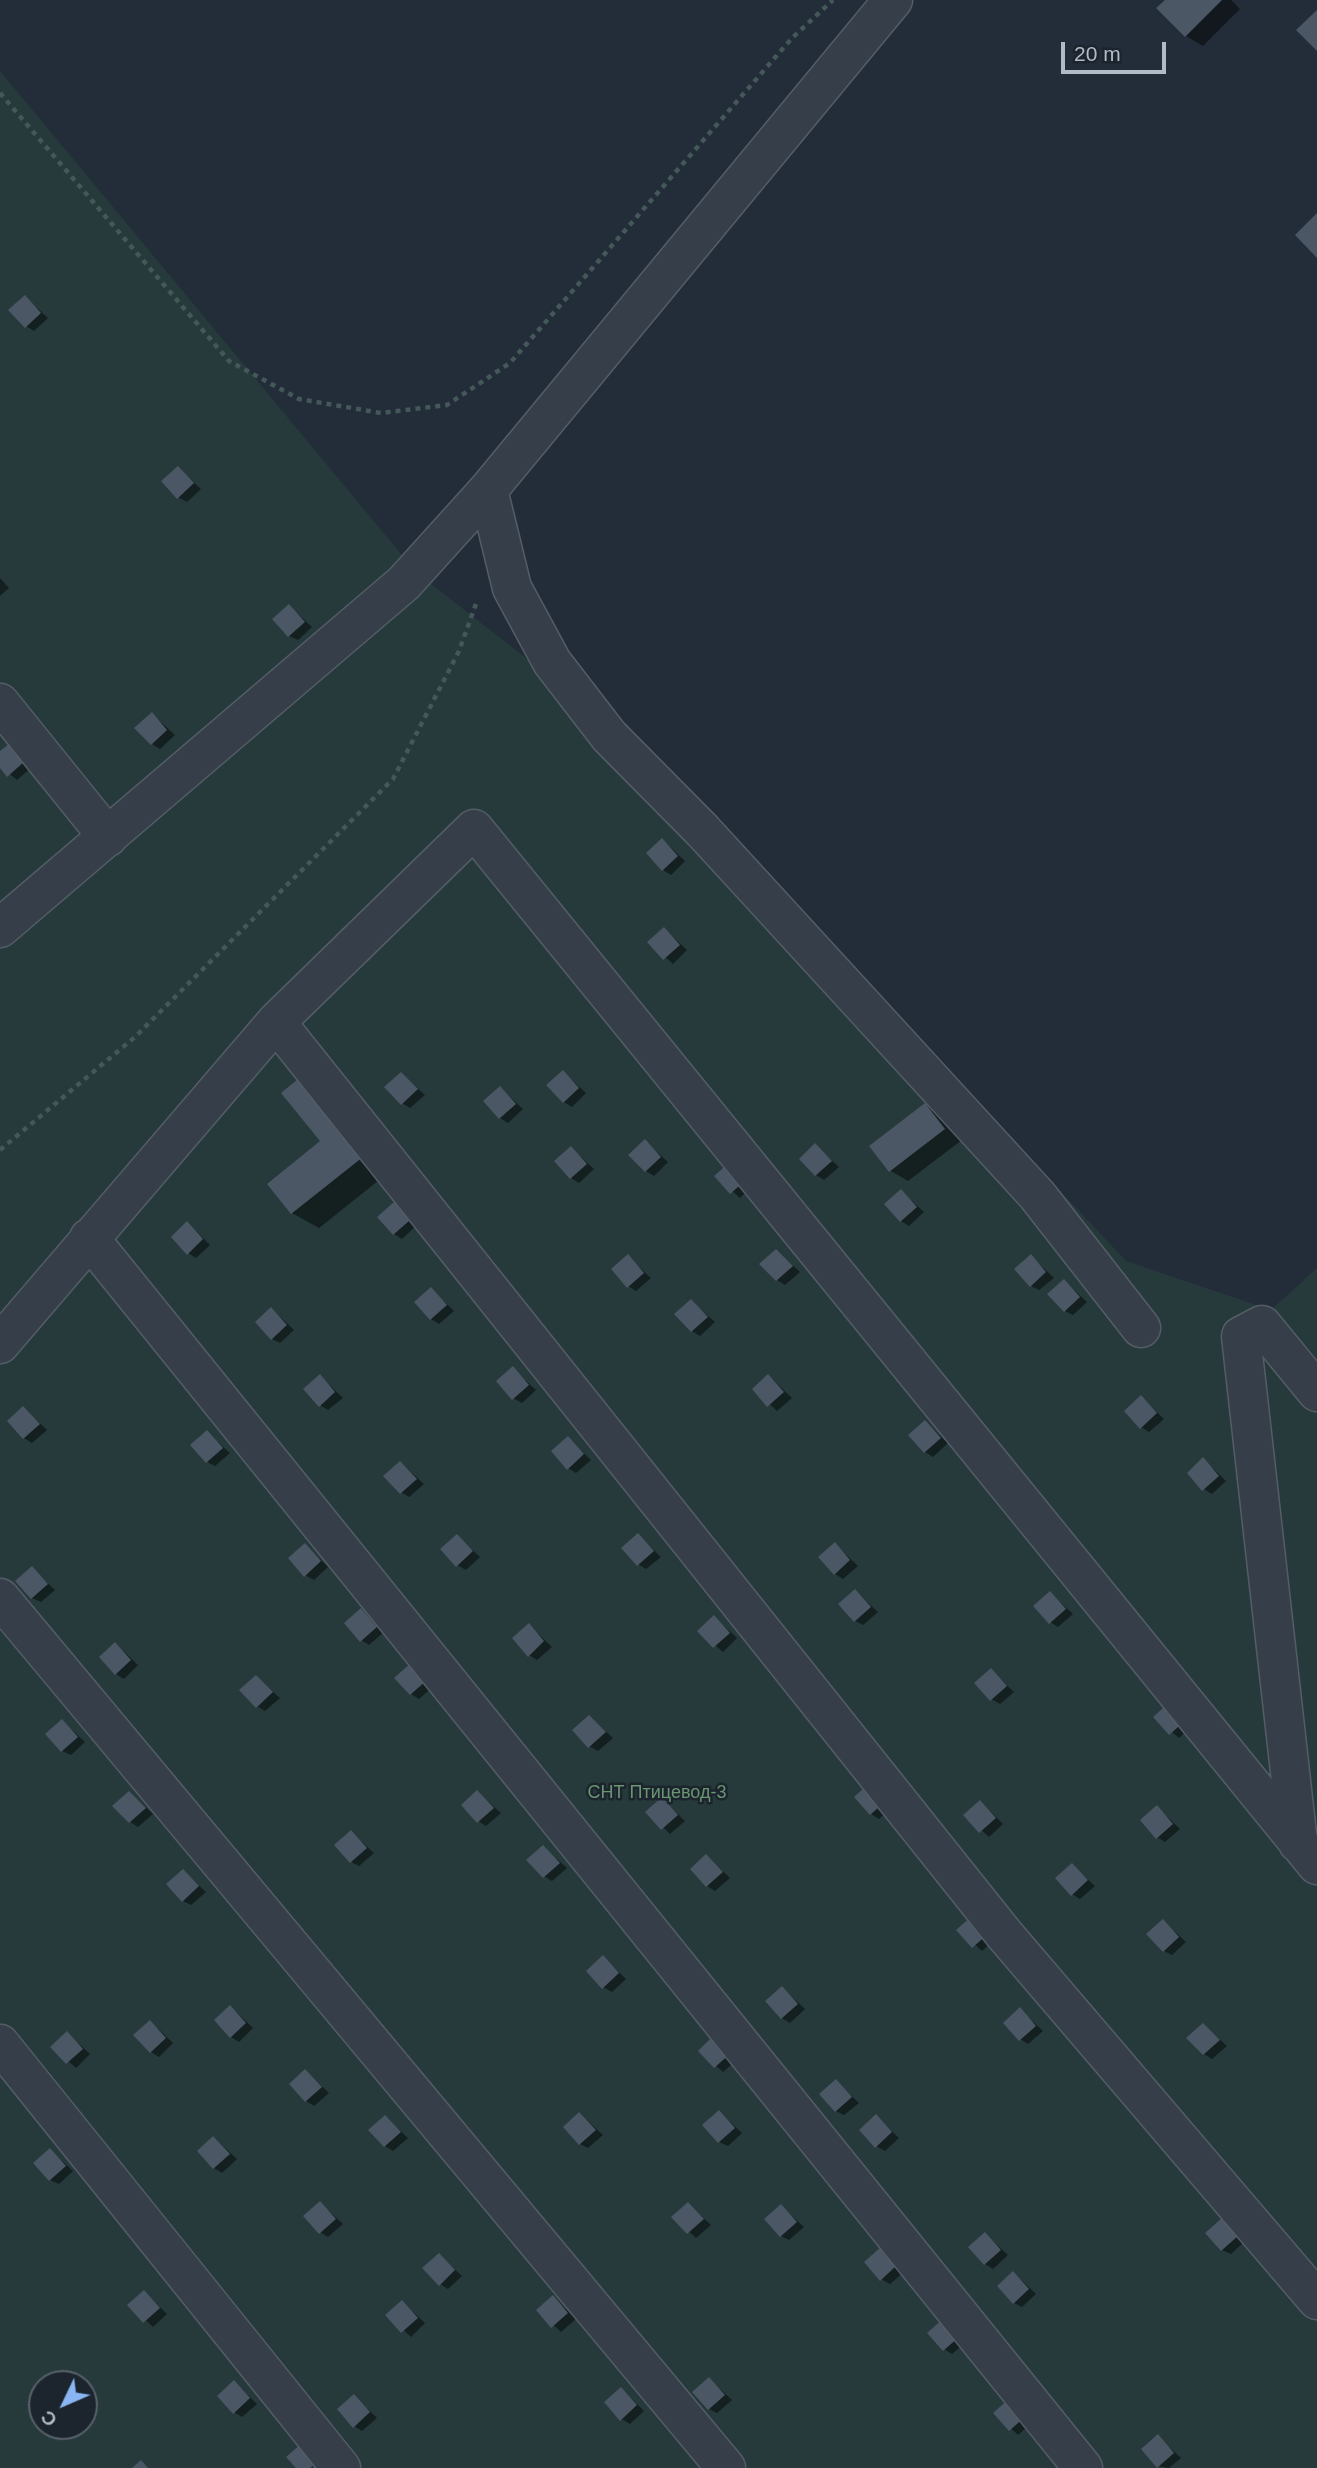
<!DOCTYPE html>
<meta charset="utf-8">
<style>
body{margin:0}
#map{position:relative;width:1317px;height:2468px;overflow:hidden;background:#232d39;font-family:Helvetica,sans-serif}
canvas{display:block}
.north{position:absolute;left:28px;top:2370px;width:70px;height:70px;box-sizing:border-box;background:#1c242e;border:2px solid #58606a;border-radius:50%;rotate:226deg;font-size:19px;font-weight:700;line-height:28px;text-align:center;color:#b1bac5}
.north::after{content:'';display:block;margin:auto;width:24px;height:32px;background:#89b6f2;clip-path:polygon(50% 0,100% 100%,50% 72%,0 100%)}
.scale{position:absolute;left:1061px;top:42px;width:105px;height:32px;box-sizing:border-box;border:4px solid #b1bac5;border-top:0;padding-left:9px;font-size:21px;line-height:24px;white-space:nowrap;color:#b1bac5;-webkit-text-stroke:5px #1c242e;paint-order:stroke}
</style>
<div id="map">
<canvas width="1317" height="2468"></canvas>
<div class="north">С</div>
<div class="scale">20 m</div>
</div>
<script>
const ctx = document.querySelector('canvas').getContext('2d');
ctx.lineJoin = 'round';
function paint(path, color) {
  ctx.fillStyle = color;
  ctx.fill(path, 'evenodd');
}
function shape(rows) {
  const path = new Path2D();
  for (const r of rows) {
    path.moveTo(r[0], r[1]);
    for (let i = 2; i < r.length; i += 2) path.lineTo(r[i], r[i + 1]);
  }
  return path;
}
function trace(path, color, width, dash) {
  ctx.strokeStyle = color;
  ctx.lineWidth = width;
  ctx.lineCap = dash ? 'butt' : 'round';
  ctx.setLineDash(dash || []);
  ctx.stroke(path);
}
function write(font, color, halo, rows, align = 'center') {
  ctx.font = font + ' Helvetica,sans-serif';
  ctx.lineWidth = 5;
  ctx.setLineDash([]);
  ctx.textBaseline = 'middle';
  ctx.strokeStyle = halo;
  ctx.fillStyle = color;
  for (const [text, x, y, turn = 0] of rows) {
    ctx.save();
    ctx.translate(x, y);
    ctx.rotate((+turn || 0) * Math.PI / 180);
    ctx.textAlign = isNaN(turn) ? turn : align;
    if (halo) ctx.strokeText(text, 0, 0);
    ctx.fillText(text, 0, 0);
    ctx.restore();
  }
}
paint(shape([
 [0,71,416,572,660,763,1126,1261,1271,1310,1317,1268,1317,2468,0,2468],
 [42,2384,84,2384,84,2426,42,2426]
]), '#263a3b');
paint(shape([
 [1167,0,1231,0,1240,9,1203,46,1186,36],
 [25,297,48,318,34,331,26,326],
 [178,468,201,489,187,502,178,497],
 [0,578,9,588,0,596],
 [289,606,312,627,298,640,289,636],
 [152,714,175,735,160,749,152,744],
 [9,746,32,767,17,780,0,766,0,753],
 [663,840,685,861,671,875,663,870],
 [664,929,687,950,673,964,650,943],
 [563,1072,586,1093,572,1107,564,1102],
 [401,1074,425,1095,410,1108,402,1103],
 [500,1088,523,1109,508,1123,500,1118],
 [925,1105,942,1115,962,1140,908,1181,891,1171,871,1147],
 [645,1141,668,1162,654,1176,646,1171],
 [323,1142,398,1165,319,1228,292,1213,269,1184],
 [816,1146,839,1167,824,1180,816,1175],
 [571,1148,594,1169,579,1183,571,1178],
 [716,1176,754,1184,740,1198],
 [901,1191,924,1212,909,1226,901,1221],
 [394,1204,417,1225,402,1239,394,1234],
 [188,1223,210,1245,196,1258,188,1253],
 [777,1251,800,1272,785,1285,777,1280],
 [1031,1256,1054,1278,1039,1290,1031,1286],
 [628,1257,651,1278,636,1291,628,1286],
 [1064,1281,1087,1302,1073,1315,1065,1311],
 [431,1289,454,1311,439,1324,431,1319],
 [691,1301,715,1322,700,1336,692,1331],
 [272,1309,294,1330,280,1343,272,1339],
 [513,1369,536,1390,522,1403,513,1398],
 [320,1376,343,1398,328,1410,320,1405],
 [769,1376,792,1398,777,1411,754,1389],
 [1141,1397,1164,1419,1149,1432,1141,1427],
 [24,1408,47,1430,32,1443,24,1438],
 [925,1422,948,1443,933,1457,925,1452],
 [207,1433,230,1453,215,1466,207,1462],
 [568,1438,591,1460,576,1473,568,1468],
 [1204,1460,1226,1481,1212,1494,1204,1489],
 [401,1463,424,1484,409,1497,401,1492],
 [638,1535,661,1557,646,1569,638,1564],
 [457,1536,480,1557,466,1570,457,1565],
 [835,1544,858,1566,843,1579,835,1574],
 [305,1545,328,1567,314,1580,305,1575],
 [32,1568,55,1590,41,1602,32,1598],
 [855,1591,878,1612,863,1625,855,1621],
 [1050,1593,1073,1614,1058,1627,1050,1622],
 [361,1611,384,1632,369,1645,361,1640],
 [714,1617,737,1638,723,1652,700,1631],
 [529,1625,552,1647,537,1660,529,1655],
 [116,1644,138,1665,124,1679,116,1674],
 [419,1669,434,1686,419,1699,411,1694],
 [991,1670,1014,1692,1000,1704,991,1699],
 [256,1677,280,1698,265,1711,257,1706],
 [590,1717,613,1738,598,1751,589,1746],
 [1155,1717,1193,1725,1179,1738],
 [62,1721,85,1742,71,1755,62,1751],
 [871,1784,894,1805,879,1819,871,1814],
 [477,1792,501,1813,486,1826,478,1821],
 [130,1793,153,1814,138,1827,130,1822],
 [662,1799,685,1821,670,1834,648,1812],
 [981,1802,1003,1824,989,1837,966,1815],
 [1157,1807,1180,1829,1165,1842,1157,1837],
 [351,1832,374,1853,359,1866,351,1862],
 [543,1847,567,1868,552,1881,544,1876],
 [707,1856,730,1878,715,1891,707,1886],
 [1072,1865,1095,1886,1080,1899,1072,1894],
 [183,1871,206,1892,191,1905,183,1901],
 [1163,1921,1186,1942,1172,1955,1164,1951],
 [959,1930,996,1938,982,1951],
 [603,1957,626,1979,612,1992,603,1987],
 [782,1988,805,2009,790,2023,782,2018],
 [231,2007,253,2028,239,2042,231,2037],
 [1020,2010,1043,2031,1028,2044,1020,2039],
 [151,2022,173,2043,159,2057,151,2052],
 [1204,2025,1227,2046,1212,2059,1204,2054],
 [67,2033,90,2054,76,2068,53,2047],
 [700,2051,738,2059,723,2072],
 [306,2071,329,2093,314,2106,306,2101],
 [836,2081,859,2103,844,2115,836,2111],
 [719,2112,742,2133,728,2146,719,2142],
 [580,2114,603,2135,588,2148,580,2144],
 [876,2116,899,2138,885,2151,876,2146],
 [385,2117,408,2138,393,2151,385,2146],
 [214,2138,237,2159,222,2173,214,2168],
 [50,2150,73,2171,59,2184,50,2180],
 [320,2203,343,2224,328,2237,320,2232],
 [688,2204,711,2225,696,2238,673,2217],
 [781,2206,804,2227,789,2240,781,2236],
 [1222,2220,1245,2241,1231,2254,1222,2250],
 [985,2234,1008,2255,993,2269,985,2264],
 [881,2250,905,2271,890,2284,881,2279],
 [439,2255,462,2276,448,2289,440,2284],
 [1014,2273,1036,2294,1022,2307,1014,2303],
 [144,2292,167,2314,153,2327,130,2305],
 [553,2297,576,2319,561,2332,538,2310],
 [402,2302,425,2323,411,2337,388,2315],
 [953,2325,967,2341,952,2354,944,2349],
 [709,2379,732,2400,717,2413,709,2409],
 [234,2382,257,2404,242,2417,234,2412],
 [622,2389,644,2411,630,2424,622,2419],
 [354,2396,377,2418,362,2431,354,2426],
 [995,2413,1033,2422,1018,2435],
 [1158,2437,1181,2458,1169,2468,1158,2466]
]), '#0007');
paint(shape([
 [1165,0,1222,0,1185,37,1156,8],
 [1317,10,1317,51,1296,30],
 [1317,213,1317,258,1295,235],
 [25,295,41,313,25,328,8,310],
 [178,466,194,483,177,499,161,481],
 [289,604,305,622,288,637,272,619],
 [152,712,167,730,151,745,134,728],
 [9,744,25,761,7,777,0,768,0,751],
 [662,838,678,856,662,871,646,853],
 [664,927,680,945,663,960,647,942],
 [309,1070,373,1149,291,1214,267,1184,320,1141,281,1093],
 [563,1070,579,1088,563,1103,546,1085],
 [401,1072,418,1089,401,1105,384,1087],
 [500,1086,516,1104,499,1119,483,1101],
 [925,1103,945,1129,889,1172,869,1146],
 [645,1139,661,1157,645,1172,628,1155],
 [815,1143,832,1161,815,1176,799,1159],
 [571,1146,587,1164,570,1179,554,1161],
 [731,1161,747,1179,730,1194,714,1176],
 [901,1189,917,1207,900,1222,884,1204],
 [394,1202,410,1220,393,1235,377,1217],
 [187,1221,203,1239,187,1255,171,1237],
 [776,1249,793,1266,776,1281,759,1264],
 [628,1254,644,1273,627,1288,611,1269],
 [1031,1254,1046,1272,1030,1287,1014,1269],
 [1064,1279,1080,1297,1064,1312,1047,1294],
 [431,1287,447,1305,430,1320,414,1302],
 [691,1299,708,1317,691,1332,674,1314],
 [271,1307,287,1325,271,1340,255,1322],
 [513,1366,529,1385,512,1400,496,1381],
 [320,1374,335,1392,319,1407,303,1389],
 [768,1374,784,1392,767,1407,752,1389],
 [1141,1395,1157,1413,1140,1429,1124,1411],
 [23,1406,40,1424,23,1439,7,1421],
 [925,1420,941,1438,924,1453,908,1435],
 [207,1430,223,1448,206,1463,190,1445],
 [568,1436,584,1454,567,1470,551,1451],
 [1203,1457,1219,1476,1202,1491,1187,1473],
 [400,1461,417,1479,400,1494,383,1476],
 [638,1533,654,1551,637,1566,621,1548],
 [457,1534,473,1551,456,1567,440,1549],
 [835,1542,850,1560,834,1575,818,1557],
 [305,1543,321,1561,304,1577,288,1558],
 [32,1566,48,1584,31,1599,15,1581],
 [855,1589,871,1607,854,1622,838,1604],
 [1050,1591,1066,1609,1049,1624,1033,1606],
 [361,1608,377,1627,360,1642,344,1623],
 [714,1615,730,1633,713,1648,697,1631],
 [529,1623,544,1641,528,1657,512,1638],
 [115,1642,131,1660,115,1675,99,1657],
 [411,1663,427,1680,410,1695,394,1678],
 [991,1668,1007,1686,990,1701,974,1683],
 [256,1675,273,1692,256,1708,239,1690],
 [1170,1702,1186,1720,1169,1735,1153,1717],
 [589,1715,606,1732,588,1748,572,1730],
 [62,1719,78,1737,61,1752,45,1734],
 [871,1782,887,1800,870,1815,854,1797],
 [477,1790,494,1808,477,1823,461,1805],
 [129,1791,146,1808,129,1823,112,1806],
 [662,1797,678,1815,661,1830,645,1812],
 [980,1800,996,1818,979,1833,963,1815],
 [1157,1805,1173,1824,1156,1839,1140,1820],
 [351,1830,367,1848,350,1863,334,1845],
 [543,1845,560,1863,543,1878,526,1860],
 [706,1854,723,1872,706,1887,690,1869],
 [1072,1863,1088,1880,1071,1896,1055,1878],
 [183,1869,199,1886,182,1902,166,1884],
 [973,1915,989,1933,972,1948,956,1930],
 [1163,1919,1179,1937,1163,1952,1146,1934],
 [603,1955,619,1973,602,1989,586,1971],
 [782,1986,798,2004,781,2019,765,2001],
 [230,2005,246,2023,230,2038,214,2020],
 [1020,2007,1036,2026,1019,2041,1003,2023],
 [150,2020,166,2038,150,2053,133,2035],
 [1203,2023,1220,2040,1203,2055,1186,2038],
 [67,2031,83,2049,66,2064,50,2047],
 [714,2035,731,2053,714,2068,698,2051],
 [305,2069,322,2087,305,2102,289,2084],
 [836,2079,852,2097,835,2112,819,2094],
 [719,2110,735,2128,718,2143,702,2125],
 [579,2112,596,2130,579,2145,563,2127],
 [876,2114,892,2132,875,2148,859,2130],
 [385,2115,401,2132,384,2147,368,2130],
 [213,2136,230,2154,213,2169,197,2151],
 [50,2148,66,2166,49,2181,33,2163],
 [320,2201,336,2219,319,2234,303,2216],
 [688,2202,704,2219,687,2234,671,2217],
 [781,2204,797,2222,780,2237,764,2219],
 [1222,2218,1238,2236,1221,2251,1205,2233],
 [985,2232,1001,2250,984,2265,968,2247],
 [881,2247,897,2265,880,2281,864,2262],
 [439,2253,455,2270,439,2286,422,2268],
 [1013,2271,1029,2289,1013,2304,997,2286],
 [144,2290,160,2308,143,2323,127,2305],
 [553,2295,568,2313,551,2328,536,2310],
 [402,2300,418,2318,401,2333,385,2315],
 [944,2318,960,2336,943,2351,927,2333],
 [709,2377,725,2395,708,2410,692,2392],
 [234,2380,250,2398,233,2414,217,2396],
 [621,2387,637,2405,620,2421,604,2402],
 [354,2394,370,2412,353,2428,337,2409],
 [1010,2398,1026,2416,1009,2431,993,2413],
 [1158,2434,1174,2453,1157,2468,1141,2449],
 [303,2442,319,2460,310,2468,296,2468,286,2457],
 [141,2460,148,2468,132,2468]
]), '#4b5765');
const minor = shape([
 [488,490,512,588,552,662,609,736,703,831,1037,1195,1141,1328],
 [0,703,108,837],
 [0,928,404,583,488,490,893,0],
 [276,1022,1004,1934,1317,2300],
 [89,1238,1083,2468],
 [0,1344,276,1022,474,829,1317,1865],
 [0,1598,726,2468],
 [1298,1843,1241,1336,1262,1325,1317,1392],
 [0,2044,341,2468]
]);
trace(minor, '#545d67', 41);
trace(shape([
 [0,93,229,361,299,399,381,413,447,405,510,363,792,38,833,0],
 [0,1150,135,1037,393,779,459,651,477,601]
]), '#445759', 4.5, [5, 5]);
trace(minor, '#363f49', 38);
write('18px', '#6a9572', '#1c242e', [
 ["СНТ Птицевод-3",657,1793]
]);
</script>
